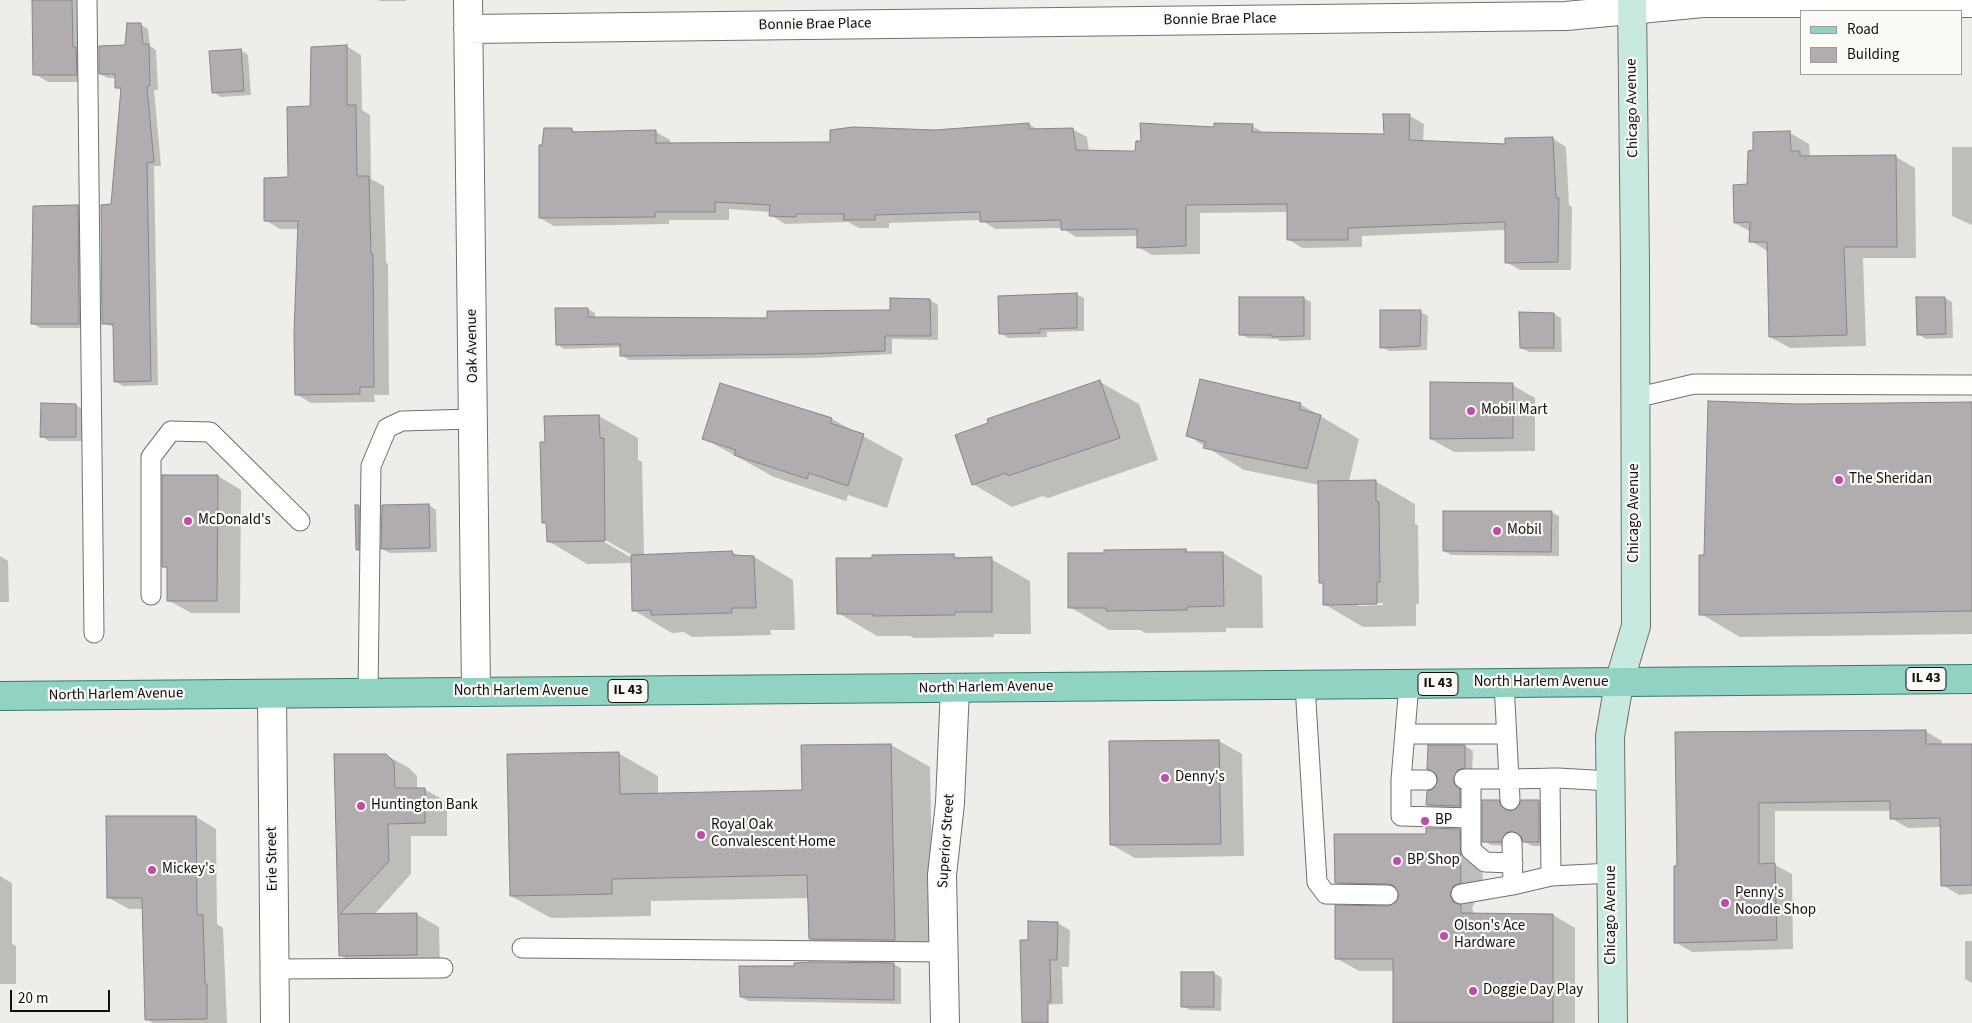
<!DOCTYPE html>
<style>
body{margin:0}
#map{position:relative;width:1972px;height:1023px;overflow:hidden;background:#efede9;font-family:"Source Sans 3",sans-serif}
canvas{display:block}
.legend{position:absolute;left:1800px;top:10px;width:162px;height:65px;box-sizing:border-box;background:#fcfaf6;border:1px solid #9e9c99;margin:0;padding:6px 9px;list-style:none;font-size:15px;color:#100f0e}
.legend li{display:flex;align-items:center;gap:10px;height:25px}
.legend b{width:25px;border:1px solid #9e9c99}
.scale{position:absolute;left:10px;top:990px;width:100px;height:22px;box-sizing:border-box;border:2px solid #100f0e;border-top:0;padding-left:6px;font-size:15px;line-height:18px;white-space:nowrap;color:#100f0e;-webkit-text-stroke:4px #fcfaf6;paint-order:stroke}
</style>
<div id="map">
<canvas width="1972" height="1023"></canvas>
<ul class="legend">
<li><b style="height:6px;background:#91d3c2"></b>Road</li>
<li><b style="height:14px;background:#b1adae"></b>Building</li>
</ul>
<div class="scale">20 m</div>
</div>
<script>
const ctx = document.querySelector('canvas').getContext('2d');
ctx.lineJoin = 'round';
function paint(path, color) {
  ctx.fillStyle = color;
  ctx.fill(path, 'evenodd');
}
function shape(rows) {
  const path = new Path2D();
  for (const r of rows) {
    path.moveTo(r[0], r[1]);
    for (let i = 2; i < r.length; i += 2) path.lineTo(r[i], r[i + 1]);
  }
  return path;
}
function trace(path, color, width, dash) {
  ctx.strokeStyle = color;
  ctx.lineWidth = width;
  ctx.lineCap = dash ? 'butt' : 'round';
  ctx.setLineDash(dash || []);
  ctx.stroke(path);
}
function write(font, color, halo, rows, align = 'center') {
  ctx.font = font + ' "Source Sans 3",sans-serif';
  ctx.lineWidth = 4.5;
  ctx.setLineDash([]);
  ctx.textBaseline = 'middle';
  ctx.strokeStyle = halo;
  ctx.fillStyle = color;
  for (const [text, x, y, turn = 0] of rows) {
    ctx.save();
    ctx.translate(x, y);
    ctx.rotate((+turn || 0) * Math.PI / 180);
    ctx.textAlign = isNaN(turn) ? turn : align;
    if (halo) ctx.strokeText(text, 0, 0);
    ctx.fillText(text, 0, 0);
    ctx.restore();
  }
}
paint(shape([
 [33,0,86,0,90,82,48,82,35,74],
 [378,0,406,0,406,1,380,1],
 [140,24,148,29,150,46,156,50,158,90,154,90,161,166,154,166,158,385,123,386,115,381,114,327,103,323,122,90,117,87,116,78,108,78,100,74,126,46],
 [346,46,361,55,362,110,370,115,371,179,384,186,386,262,388,264,389,395,374,395,375,402,311,403,296,394,299,229,280,229,265,220,289,179,311,107],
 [241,50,248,55,251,95,221,97,213,92],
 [1410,116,1424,124,1423,142,1506,146,1552,138,1566,147,1569,205,1572,207,1571,270,1520,270,1506,262,1506,230,1362,236,1362,247,1302,248,1288,239,1288,212,1200,213,1200,254,1152,255,1138,247,1139,236,1076,237,1062,228,995,229,981,220,889,223,889,228,859,228,848,222,785,224,771,215,771,212,729,209,729,220,669,220,669,224,554,226,540,218,572,130,578,133,656,132,670,140,670,144,831,143,935,131,1029,124,1038,130,1072,129,1087,137,1089,152,1137,152,1215,129,1252,126,1266,134,1385,135],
 [1790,133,1809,144,1810,157,1896,157,1915,168,1916,258,1863,258,1866,346,1790,348,1770,337,1769,252,1751,241,1751,232,1735,223,1748,186],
 [1952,147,1972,147,1972,225,1952,216],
 [78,206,85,211,87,328,40,328,32,323],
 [1076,294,1084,298,1084,331,1047,332,1047,337,1008,338,1000,333],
 [1303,298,1311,302,1311,340,1280,341,1277,339,1248,338,1240,334],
 [1945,298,1952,302,1953,338,1926,339,1918,334],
 [930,300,938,305,938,340,892,339,892,354,816,358,629,360,621,355,622,347,564,349,557,344,588,309,595,313,595,318,768,319,892,311],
 [1421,312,1428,316,1427,350,1389,351,1382,347],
 [1554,314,1561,318,1562,352,1529,352,1521,348],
 [1100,382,1139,404,1158,460,1048,498,1043,496,1012,507,973,484],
 [721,384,832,419,903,458,887,508,848,495,846,501,774,477,703,438],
 [1512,385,1535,398,1535,451,1454,452,1431,439],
 [1972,403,1972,634,1740,637,1701,614,1706,556,1797,405],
 [1300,404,1359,439,1349,481,1375,481,1415,504,1415,524,1418,525,1419,604,1416,604,1416,626,1363,627,1324,604,1324,585,1320,582,1319,485,1244,470,1188,436],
 [1356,603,1383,603,1383,605,1359,606],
 [75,405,83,409,83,441,49,441,41,436],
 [599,416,638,438,638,460,642,462,644,556,732,552,739,556,754,557,793,580,795,630,770,630,771,635,692,637,684,632,672,633,633,610,632,563,587,564,548,541,548,524,544,522,546,443],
 [600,537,632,555,632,558,599,539],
 [218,476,241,490,240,613,191,613,168,600,168,569,164,566],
 [429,505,436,510,437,552,390,553,382,549],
 [359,507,366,511,363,553,357,549],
 [1551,512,1559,516,1559,556,1451,555,1444,551],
 [1186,550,1191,554,1223,553,1262,576,1263,628,1226,628,1226,632,1146,633,1140,630,1109,630,1070,607],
 [953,555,960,559,991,559,1030,581,1031,634,994,634,994,637,914,638,910,636,877,636,838,613],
 [0,556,8,561,9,602,0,602],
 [1925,731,1942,741,1942,745,1972,745,1972,894,1959,895,1942,885,1941,827,1908,828,1891,818,1891,811,1775,811,1775,865,1792,874,1793,949,1692,952,1675,942,1678,867,1676,733],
 [1219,741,1242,754,1244,856,1135,858,1112,845,1110,742],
 [891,745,930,767,934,962,889,962,901,968,901,1004,748,1001,741,997,795,967,853,964,810,939,809,898,651,901,651,916,551,918,511,896,618,753,658,776,658,795,804,792],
 [1429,746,1465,746,1473,751,1472,772,1460,783,1467,810,1435,809,1428,805,1440,781],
 [335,755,386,755,409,768,417,776,417,789,424,789,447,802,447,836,411,836,411,874,374,915,416,914,439,927,440,967,363,968,340,955],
 [1498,801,1506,806,1510,813,1539,801,1546,806,1547,846,1532,846,1524,841,1521,834,1513,837,1509,846,1491,845,1484,841],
 [196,817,216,829,217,924,223,928,227,1023,153,1023,146,1019,144,909,129,909,109,898],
 [1459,830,1482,843,1483,895,1476,898,1472,909,1475,915,1553,915,1575,928,1575,1023,1394,1023,1394,971,1359,971,1336,958,1389,907,1399,901,1399,896,1358,895,1336,882,1427,835],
 [0,876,12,883,12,944,16,946,16,984,0,984],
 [1057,923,1070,930,1069,967,1062,967,1063,1004,1035,1005,1029,942],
 [1965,941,1972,941,1972,983,1965,979],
 [1214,973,1222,978,1221,1011,1190,1010,1182,1006]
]), '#0003');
const building = shape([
 [32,0,72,0,73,47,76,47,77,75,33,75,32,0],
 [127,23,141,23,143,44,149,44,150,86,147,87,154,162,147,163,151,381,114,382,113,324,102,324,101,205,111,204,121,88,115,88,115,74,99,74,99,46,125,45,127,23],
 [347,45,347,105,356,105,357,176,369,176,371,254,373,254,374,387,360,387,360,394,295,395,294,334,298,221,264,221,264,178,288,177,287,107,310,106,311,47,347,45],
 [241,49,244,91,212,93,209,51,241,49],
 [1383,114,1410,114,1409,140,1505,144,1505,138,1553,137,1556,198,1559,198,1558,262,1505,263,1505,222,1348,228,1348,240,1287,240,1287,204,1186,205,1186,246,1137,248,1137,229,1061,230,1061,220,980,222,980,212,875,215,875,220,843,220,844,214,796,214,796,217,769,216,770,205,715,202,715,212,655,212,655,217,539,218,539,145,542,145,544,128,572,128,572,132,656,130,656,143,830,142,830,130,853,127,935,130,1029,123,1029,129,1073,128,1076,150,1130,151,1135,151,1136,141,1141,141,1140,123,1214,127,1214,123,1253,124,1252,132,1384,134,1383,114],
 [1790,131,1791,151,1800,151,1800,156,1896,155,1897,247,1844,247,1847,335,1769,337,1767,242,1749,242,1750,222,1734,223,1733,185,1747,184,1748,151,1753,150,1753,132,1790,131],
 [78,205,79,324,31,324,33,206,78,205],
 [1077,293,1077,328,1040,329,1040,333,999,334,998,296,1077,293],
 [1239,297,1304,297,1304,336,1272,337,1272,335,1239,335,1239,297],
 [1916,297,1945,297,1946,334,1917,335,1916,297],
 [890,298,930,299,931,336,885,336,885,351,808,354,620,356,620,344,556,345,555,308,588,308,588,317,767,318,767,311,890,310,890,298],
 [1380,310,1421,310,1420,346,1380,348,1380,310],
 [1519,312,1554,313,1554,348,1520,348,1519,312],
 [1200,379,1301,403,1299,409,1321,415,1307,469,1203,448,1206,442,1186,436,1200,379],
 [1100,380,1120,438,1008,476,1006,473,972,485,955,435,988,423,987,419,1100,380],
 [1430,382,1513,383,1513,438,1430,439,1430,382],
 [720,383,832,418,830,423,864,434,848,486,809,473,807,479,734,455,736,450,702,439,720,383],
 [1708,401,1797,404,1972,402,1972,611,1699,615,1699,555,1704,555,1708,401],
 [41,403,76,404,76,437,40,437,41,403],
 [599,415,600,438,604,438,605,541,547,542,546,523,542,523,540,442,545,442,544,416,599,415],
 [162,475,218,475,217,601,167,601,167,567,162,567,162,475],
 [1376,480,1376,501,1379,502,1380,582,1377,582,1377,604,1323,605,1323,583,1319,583,1318,481,1376,480],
 [429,504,430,548,381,549,382,505,429,504],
 [355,505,359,505,359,550,356,550,355,505],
 [1443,511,1552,511,1551,552,1443,551,1443,511],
 [1186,549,1186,552,1223,552,1224,606,1187,607,1187,610,1106,611,1106,608,1068,608,1068,553,1104,553,1104,550,1186,549],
 [732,551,733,555,754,556,756,608,732,608,732,613,651,615,651,610,632,611,631,555,732,551],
 [954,554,954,558,992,557,992,612,955,612,955,615,873,616,873,614,837,614,836,558,872,558,872,555,954,554],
 [1926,730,1926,744,1972,744,1972,885,1941,886,1940,818,1890,819,1890,801,1759,803,1759,864,1775,863,1777,940,1674,943,1674,866,1677,866,1675,732,1926,730],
 [1219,740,1221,844,1110,845,1109,741,1219,740],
 [891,744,895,940,809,939,807,875,612,879,612,894,510,896,507,754,619,752,620,794,802,790,801,745,891,744],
 [1428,745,1465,745,1465,768,1458,770,1453,779,1455,785,1460,789,1460,806,1426,805,1427,791,1433,789,1438,780,1436,774,1427,769,1428,745],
 [334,754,386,754,394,762,395,788,425,788,425,823,388,824,389,861,340,914,417,913,417,955,339,956,334,754],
 [1482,800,1499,800,1501,806,1510,811,1516,809,1521,800,1539,800,1539,842,1523,842,1521,836,1512,831,1506,833,1501,842,1482,842,1482,800],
 [106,816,196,816,197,915,203,915,205,984,207,984,207,1019,145,1020,142,898,107,898,106,816],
 [1426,828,1460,829,1461,883,1453,886,1450,895,1453,902,1461,905,1461,913,1553,914,1553,1023,1393,1023,1393,959,1335,959,1335,905,1388,906,1397,901,1399,895,1394,886,1389,884,1335,883,1334,834,1426,834,1426,828],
 [1028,921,1058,922,1057,960,1050,960,1051,1002,1048,1002,1048,1023,1022,1023,1020,940,1028,940,1028,921],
 [809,962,894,963,894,1000,740,997,739,966,794,966,794,963,809,962],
 [1181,972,1214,972,1214,1007,1181,1007,1181,972]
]);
paint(building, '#b1adae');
trace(building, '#898586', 1);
const lane = shape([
 [87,0,94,633],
 [1635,398,1694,384,1972,385],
 [151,595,151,457,171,431,210,432,300,521],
 [1504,683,1509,779,1558,778,1610,781],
 [1409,684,1401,780,1427,780],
 [1305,685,1317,882,1326,894,1388,895],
 [368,693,371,466,387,428,402,421,474,419],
 [1405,734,1506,734],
 [1550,778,1551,876],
 [1464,779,1509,779,1510,800],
 [1471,779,1471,850,1485,862,1513,863],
 [1401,780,1401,816,1471,818],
 [1512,842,1513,885,1551,876,1612,873],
 [1461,894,1513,885],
 [522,948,945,952],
 [275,969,443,968]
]);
const street = shape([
 [468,0,476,692],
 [468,29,1566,16,1703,3,1972,3],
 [272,694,275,1023],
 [945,1023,942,875,950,803,955,688]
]);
const secondary = shape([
 [1613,1023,1610,736,1619,683,1636,626,1635,264,1632,0]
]);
const primary = shape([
 [0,696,1972,679]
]);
trace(lane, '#72706d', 21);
trace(street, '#72706d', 30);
trace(secondary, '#72706d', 30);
trace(primary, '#347c68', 30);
trace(lane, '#fff', 19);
trace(street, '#fff', 28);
trace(secondary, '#c8e9e0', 28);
trace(primary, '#91d3c2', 28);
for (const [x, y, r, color] of [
 [1471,411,5,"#bd4daa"],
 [1839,480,5,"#bd4daa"],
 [188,521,5,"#bd4daa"],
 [1497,531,5,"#bd4daa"],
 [1165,778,5,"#bd4daa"],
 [361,806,5,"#bd4daa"],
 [1425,821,5,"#bd4daa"],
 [701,835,5,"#bd4daa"],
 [1397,861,5,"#bd4daa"],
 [152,870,5,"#bd4daa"],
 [1725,903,5,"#bd4daa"],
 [1444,936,5,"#bd4daa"],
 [1473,991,5,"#bd4daa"]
]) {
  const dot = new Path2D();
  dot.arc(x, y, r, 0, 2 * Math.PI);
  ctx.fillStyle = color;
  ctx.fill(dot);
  trace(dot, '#fcfaf6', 2);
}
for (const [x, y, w] of [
 [1926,679,40],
 [1438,684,40],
 [628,691,40]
]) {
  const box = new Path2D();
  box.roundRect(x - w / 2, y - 11.5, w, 23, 4);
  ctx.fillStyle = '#fcfaf6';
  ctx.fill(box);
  trace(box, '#100f0e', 1);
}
write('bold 14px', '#100f0e', null, [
 ["IL 43",1926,679],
 ["IL 43",1438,684],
 ["IL 43",628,691]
]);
write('15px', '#100f0e', '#fcfaf6', [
 ["Bonnie Brae Place",1220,20,-1],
 ["Bonnie Brae Place",815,25,-1],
 ["Chicago Avenue",1633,108,-91],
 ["Oak Avenue",473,346,-91],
 ["Chicago Avenue",1635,513,-90],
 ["North Harlem Avenue",1541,683],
 ["North Harlem Avenue",986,688,-1],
 ["North Harlem Avenue",521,692],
 ["North Harlem Avenue",116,695,-1],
 ["Superior Street",947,841,-86],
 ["Erie Street",273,859,-91],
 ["Chicago Avenue",1612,915,-90]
]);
write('15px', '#100f0e', '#fcfaf6', [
 ["Mobil Mart",1481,411],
 ["The Sheridan",1849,480],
 ["McDonald's",198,521],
 ["Mobil",1507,531],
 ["Denny's",1175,778],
 ["Huntington Bank",371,806],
 ["BP",1435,821],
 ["Royal Oak",711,826],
 ["Convalescent Home",711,843],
 ["BP Shop",1407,861],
 ["Mickey's",162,870],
 ["Penny's",1735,894],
 ["Noodle Shop",1735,911],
 ["Olson's Ace",1454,927],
 ["Hardware",1454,944],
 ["Doggie Day Play",1483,991]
], 'left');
</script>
